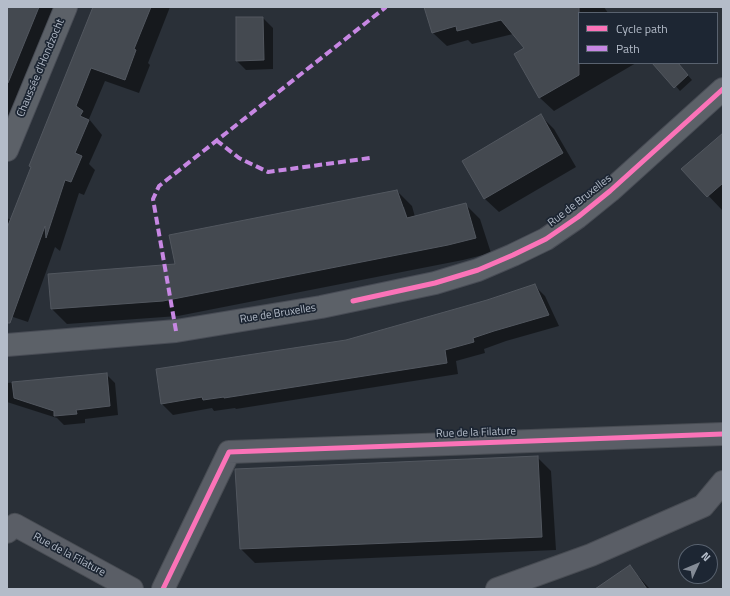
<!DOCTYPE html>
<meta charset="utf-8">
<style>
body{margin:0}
#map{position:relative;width:730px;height:596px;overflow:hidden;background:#2a3038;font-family:"Titillium Web",sans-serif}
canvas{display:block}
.frame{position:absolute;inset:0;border:8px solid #b4bcc9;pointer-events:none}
.legend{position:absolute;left:578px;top:12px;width:140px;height:52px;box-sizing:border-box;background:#1d2633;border:1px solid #59626f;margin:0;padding:5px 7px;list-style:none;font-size:12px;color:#b4bcc9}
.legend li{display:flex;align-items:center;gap:8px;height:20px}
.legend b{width:20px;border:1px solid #59626f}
.north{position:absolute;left:678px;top:544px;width:40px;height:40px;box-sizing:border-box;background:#1d2633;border:1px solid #59626f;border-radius:50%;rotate:46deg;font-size:11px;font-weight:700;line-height:16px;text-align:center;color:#b4bcc9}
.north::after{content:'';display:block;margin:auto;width:14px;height:18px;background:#848b96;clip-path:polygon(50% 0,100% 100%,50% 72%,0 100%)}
</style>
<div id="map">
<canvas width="730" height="596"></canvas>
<div class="frame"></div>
<ul class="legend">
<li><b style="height:5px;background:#fb73b8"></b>Cycle path</li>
<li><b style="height:5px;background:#c787e3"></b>Path</li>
</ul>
<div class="north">N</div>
</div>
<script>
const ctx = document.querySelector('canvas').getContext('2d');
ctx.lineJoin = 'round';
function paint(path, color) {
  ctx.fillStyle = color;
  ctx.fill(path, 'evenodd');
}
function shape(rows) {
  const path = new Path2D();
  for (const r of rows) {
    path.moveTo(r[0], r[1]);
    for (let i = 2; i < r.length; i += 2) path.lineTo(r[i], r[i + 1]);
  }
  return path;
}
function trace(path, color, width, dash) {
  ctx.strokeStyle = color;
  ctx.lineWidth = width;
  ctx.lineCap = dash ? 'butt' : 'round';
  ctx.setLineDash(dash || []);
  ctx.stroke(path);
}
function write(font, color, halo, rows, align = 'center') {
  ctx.font = font + ' "Titillium Web",sans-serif';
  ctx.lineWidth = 3.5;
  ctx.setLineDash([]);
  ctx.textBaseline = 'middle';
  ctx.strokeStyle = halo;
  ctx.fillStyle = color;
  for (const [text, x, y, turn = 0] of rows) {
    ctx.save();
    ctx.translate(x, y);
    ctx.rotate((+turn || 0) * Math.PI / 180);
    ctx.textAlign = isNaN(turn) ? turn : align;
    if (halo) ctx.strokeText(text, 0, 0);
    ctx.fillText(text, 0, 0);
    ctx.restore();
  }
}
paint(shape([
 [7,7,55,7,7,128],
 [94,7,170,7,148,63,150,65,139,93,105,81,89,119,102,135,89,164,95,170,84,195,79,193,60,251,55,247,28,322,7,315,7,218,11,220],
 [425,7,604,7,608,13,579,13,579,63,636,63,554,111,540,98,515,55,526,49,513,34,472,44,468,40,447,46,433,33],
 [263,18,273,28,273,69,246,70,237,61],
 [656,63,677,63,692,80,680,91],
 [541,116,554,129,576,167,499,212,485,199,464,161],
 [723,133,723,209,722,210,683,169],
 [397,191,412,206,415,217,465,204,480,219,491,253,463,260,178,316,67,324,52,309,176,265],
 [402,207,404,207,409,223],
 [534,285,545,296,559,326,506,341,484,349,485,353,456,361,458,374,236,409,235,408,214,411,212,408,173,415,162,404,157,370,346,341,487,301],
 [106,374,115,383,118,415,85,419,85,423,64,425,57,418,7,402,7,383],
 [537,457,551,471,556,550,255,563,241,549],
 [629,566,650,589,597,589]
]), '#0007');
const building = shape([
 [7,7,39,7,8,83,7,83,7,7],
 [93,7,151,7,134,49,136,50,125,80,91,68,76,106,83,111,80,116,89,120,75,153,82,156,71,182,65,180,46,238,45,226,10,323,7,323,7,228,31,167,29,166,93,7],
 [424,7,579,7,579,75,539,98,514,54,524,48,501,20,457,31,456,26,432,33,424,7],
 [236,17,263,17,264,60,236,61,236,17],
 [652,63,678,63,688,75,674,88,652,63],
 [541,114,563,153,484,199,462,161,541,114],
 [723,133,723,183,707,197,681,169,723,133],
 [397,190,407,218,466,203,476,238,448,245,163,301,51,309,48,274,175,264,169,235,397,190],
 [535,284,549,315,494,331,473,338,474,342,445,350,447,363,224,398,224,397,203,400,202,397,161,404,156,369,346,340,487,300,535,284],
 [107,373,110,406,76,410,77,414,54,416,54,411,14,398,12,382,107,373],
 [538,456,542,537,240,549,235,469,538,456],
 [630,565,647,589,595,589,630,565]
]);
paint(building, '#444950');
trace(building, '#52575f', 1);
const minor = shape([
 [7,532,15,525,132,589],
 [163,589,229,452,723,434],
 [497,589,591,555,703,506,723,482]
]);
const major = shape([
 [7,150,66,7],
 [7,345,176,331,321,307,435,283,478,270,513,255,546,239,578,217,610,191,723,89]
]);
trace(minor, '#484c53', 24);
trace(major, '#484c55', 24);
trace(minor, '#5a5e66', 22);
trace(major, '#5c6168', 22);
trace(shape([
 [216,140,239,158,268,172,370,158],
 [176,331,153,199,159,186,386,7]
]), '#c787e3', 4, [8, 4]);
trace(shape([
 [353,301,435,283,478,270,513,255,546,239,578,217,610,191,723,89],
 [163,589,229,452,723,434]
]), '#fb73b8', 5);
write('11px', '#b4bcc9', '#1d2633', [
 ["Chaussée d'Hondzocht",41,68,-67],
 ["Rue de Bruxelles",580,201,-38],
 ["Rue de Bruxelles",278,314,-9],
 ["Rue de la Filature",476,433,-2],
 ["Rue de la Filature",69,555,28]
]);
</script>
